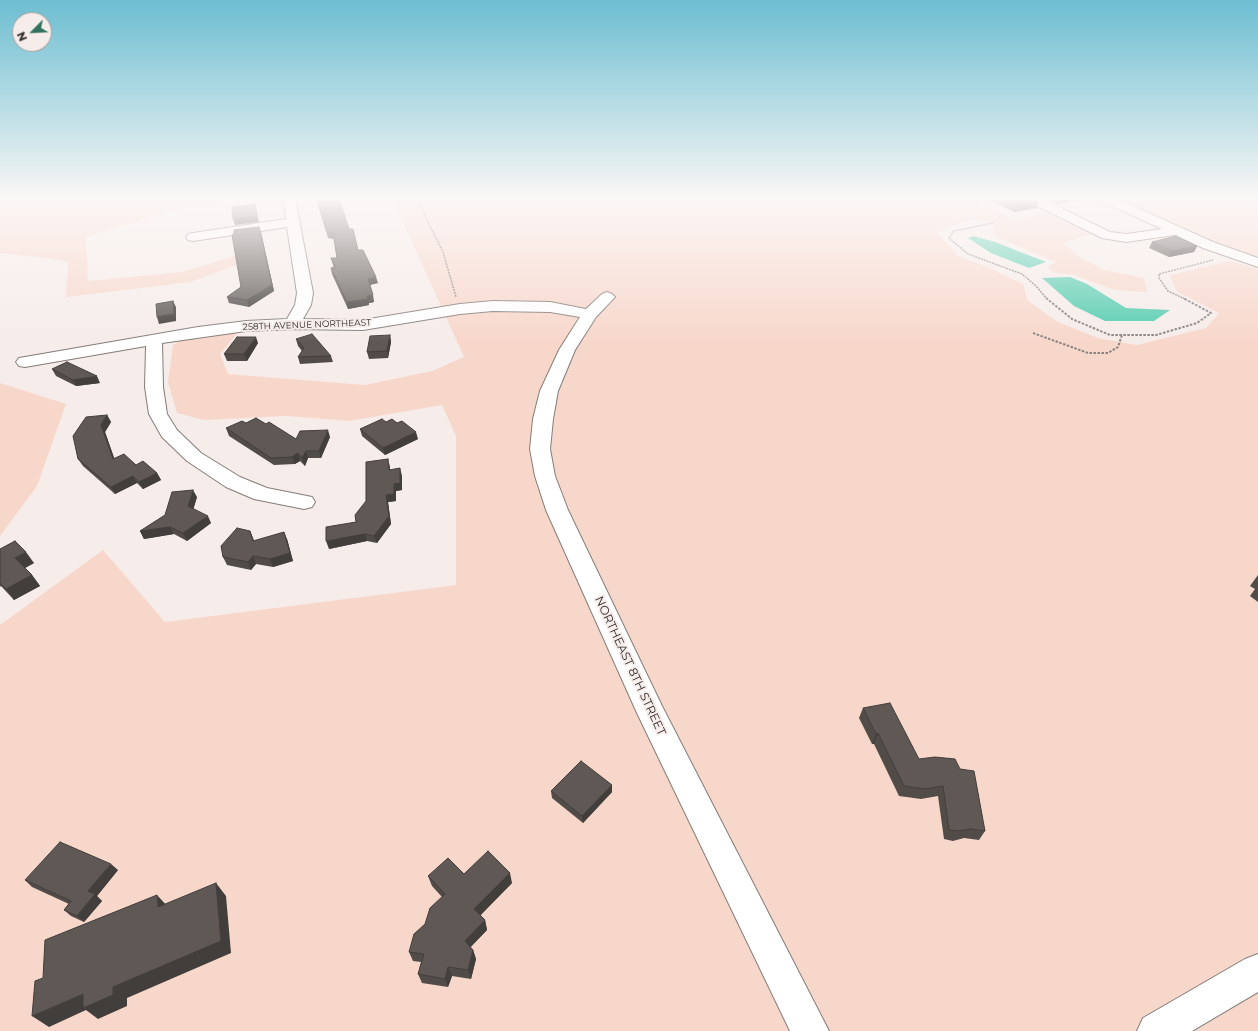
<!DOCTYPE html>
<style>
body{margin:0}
#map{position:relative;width:1258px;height:1031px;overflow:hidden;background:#f6edea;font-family:Montserrat,sans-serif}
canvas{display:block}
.north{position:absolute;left:12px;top:12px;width:40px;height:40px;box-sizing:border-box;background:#f6edea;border:1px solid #a69f9d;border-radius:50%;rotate:246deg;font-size:11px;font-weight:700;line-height:16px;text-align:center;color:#2e2b29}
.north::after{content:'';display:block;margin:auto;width:14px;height:18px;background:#307160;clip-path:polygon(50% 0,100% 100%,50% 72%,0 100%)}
</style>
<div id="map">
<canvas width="1258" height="1031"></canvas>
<div class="north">N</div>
</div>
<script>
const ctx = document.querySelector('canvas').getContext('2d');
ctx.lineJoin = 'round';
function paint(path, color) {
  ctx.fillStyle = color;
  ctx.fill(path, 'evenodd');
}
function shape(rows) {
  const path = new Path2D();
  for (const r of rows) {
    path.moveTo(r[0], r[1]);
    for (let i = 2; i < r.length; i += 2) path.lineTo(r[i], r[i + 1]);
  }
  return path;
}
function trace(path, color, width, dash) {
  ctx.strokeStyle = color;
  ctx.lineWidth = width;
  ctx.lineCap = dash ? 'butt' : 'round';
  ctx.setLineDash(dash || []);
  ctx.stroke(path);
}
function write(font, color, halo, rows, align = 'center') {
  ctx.font = font + ' Montserrat,sans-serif';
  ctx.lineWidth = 4;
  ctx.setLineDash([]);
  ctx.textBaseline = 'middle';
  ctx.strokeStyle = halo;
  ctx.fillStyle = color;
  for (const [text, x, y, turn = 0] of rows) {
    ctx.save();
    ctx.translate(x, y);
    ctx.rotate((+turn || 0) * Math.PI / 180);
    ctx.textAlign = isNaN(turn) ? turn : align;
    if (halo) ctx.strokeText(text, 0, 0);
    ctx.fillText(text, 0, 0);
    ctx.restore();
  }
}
paint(shape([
 [0,198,227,198,165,213,86,237,88,281,182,272,238,255,260,257,190,282,66,297,68,263,61,260,0,253],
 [392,198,974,198,1014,219,1048,213,1091,234,1063,243,1080,257,1104,270,1144,278,1147,292,1114,290,1074,275,1055,273,1047,267,1056,262,994,236,993,223,972,219,936,232,958,256,987,267,1023,284,1028,301,1058,322,1098,338,1137,345,1206,328,1219,313,1176,291,1170,275,1231,261,1258,269,1258,1031,0,1031,0,625,103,550,165,622,456,585,456,436,442,405,349,421,286,416,204,420,177,413,168,382,173,345,181,340,193,337,240,330,220,354,228,374,365,385,432,371,464,357],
 [1117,198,1258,198,1258,258,1209,240],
 [0,383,66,404,37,486,0,536]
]), '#f8d7cb');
paint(shape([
 [974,236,995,242,1046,262,1029,268,991,253,968,238],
 [1070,277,1087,284,1126,308,1170,310,1154,321,1105,321,1074,306,1042,278]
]), '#53ccaf');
const minor = shape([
 [283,198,295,198,313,293,311,305,303,319,363,320,460,304,493,301,550,302,586,309,602,294,607,292,612,294,615,297,596,317,575,350,558,391,553,419,550,449,555,476,568,510,662,706,829,1031,790,1031,637,713,546,510,535,476,530,449,533,419,540,391,559,350,580,317,550,312,493,311,460,314,363,330,293,329,246,331,162,343,163,387,167,414,177,430,201,453,240,477,267,488,312,497,315,502,312,507,304,509,254,499,226,487,187,461,162,437,149,414,145,387,146,346,25,367,19,366,16,362,19,358,25,357,198,327,246,321,287,319,295,305,297,293,287,227,193,241,188,240,186,237,188,234,193,233,286,219,283,198],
 [1025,198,1041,198,1110,232,1126,234,1162,229,1101,201,1099,198,1115,198,1213,242,1258,258,1258,267,1203,248,1175,235,1126,242,1102,238,1027,201,1025,198],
 [1258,954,1258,992,1192,1031,1137,1031,1143,1018,1245,959,1258,954]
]);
trace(minor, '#847c79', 2);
trace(shape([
 [416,198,443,252,456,297],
 [993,223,954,231,949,238,968,254,1022,274,1036,286,1047,299],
 [1185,299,1168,291,1159,278,1159,274,1213,260]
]), '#898381', 1.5, [2, 1]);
trace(shape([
 [1046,298,1072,319,1110,335,1156,335,1197,323,1211,313,1183,298],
 [1033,333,1088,353,1108,353,1118,347,1122,335]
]), '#898381', 2, [2.5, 1.5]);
paint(minor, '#fff');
paint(shape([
 [316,198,349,229,358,250,378,283,370,285,374,302,369,303,369,305,348,309,332,274,331,268,334,268,331,258,337,258,334,239,328,238],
 [986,198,1031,198,1039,202,1037,208,1014,212],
 [1044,198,1082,198,1081,200,1057,204],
 [261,232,274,291,249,307,229,303,227,297,241,287],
 [1152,242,1197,246,1194,252,1169,257,1149,248],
 [390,335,391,342,388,358,369,359,367,352],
 [296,339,331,356,333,362,300,364,298,357,302,351,298,346],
 [258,343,247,361,227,361,224,354],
 [52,369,100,383,76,386,56,376],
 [107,415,111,422,105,432,114,458,136,465,157,473,161,480,143,489,137,483,115,494,83,466,78,459],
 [386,422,418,439,385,455,362,436,360,429],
 [246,423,266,424,296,439,330,437,321,458,308,458,305,466,300,461,295,464,274,465,229,436,226,428],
 [390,467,390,470,402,476,402,490,396,491,396,501,388,502,391,524,377,543,367,541,329,549,356,522,366,501],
 [197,497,193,509,211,523,187,541,174,534,144,539,140,531],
 [250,531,254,541,287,539,293,561,273,567,256,564,251,570,227,565,223,557],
 [0,549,34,563,25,568,32,575,40,586,14,600,1,586,0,587],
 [1258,575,1258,602,1250,596,1255,589,1250,586],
 [863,708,919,759,985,831,979,840,964,838,953,841,944,839,938,796,921,799,899,796,874,744,872,744,859,718],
 [612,785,612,792,583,823,552,798,551,791],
 [118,870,97,896,102,901,84,922,71,916,64,910,69,904,32,887,25,880],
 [464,874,512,883,480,915,485,920,487,930,470,947,473,950,476,959,471,979,452,976,448,987,422,983,418,974,421,962,413,961,409,952,442,897,432,886,428,876]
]), '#524c49');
paint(shape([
 [1062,198,1082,198,1081,200,1057,204,1059,199],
 [1039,202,1037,208,1014,212,1016,206],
 [255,204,259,222,235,225,233,219],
 [259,227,261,232,274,291,249,307,247,300],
 [1197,246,1194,252,1169,257,1172,251],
 [376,277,378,283,369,285,368,279],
 [373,295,374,302,369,303,369,305,348,309,347,302,367,296],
 [173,301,176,307,176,321,159,324,157,317],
 [390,335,391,342,388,358,387,351],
 [256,337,258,343,247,361,244,354],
 [97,376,100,383,76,386,73,380],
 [107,415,111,422,105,432,117,466,113,459,101,425],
 [328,430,330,437,321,458,319,451],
 [416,432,418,439,385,455,383,448],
 [306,451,308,458,305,466,302,458],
 [298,453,300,461,295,464,292,457],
 [388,459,390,467,390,477,389,470],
 [400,468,402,476,402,490,396,491,396,501,388,502,391,524,377,543,374,536,386,495,394,484],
 [157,473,161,480,143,489,139,482],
 [133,476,137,483,115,494,111,487],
 [193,490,197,497,192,514,188,506],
 [208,516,211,523,187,541,183,533],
 [170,527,174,534,144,539,140,531],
 [250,531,253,538,256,548,253,541],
 [284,532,287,539,293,561,273,567,270,559],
 [365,534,367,541,329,549,326,541],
 [26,552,34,563,23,569,15,558],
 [253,556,256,564,251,570,248,562],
 [32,575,40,586,14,600,6,589],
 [878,733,874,744,872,744,876,734],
 [612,785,612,792,583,823,582,816],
 [111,864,118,870,97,896,102,901,84,922,77,916,88,891],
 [510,873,512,883,477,919,474,909],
 [216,883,226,896,231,953,127,998,127,1006,98,1019,86,1010,49,1027,32,1016,83,994],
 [157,895,169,908,158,907],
 [485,920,487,930,468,950,465,941],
 [473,950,476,959,471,979,468,970],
 [448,967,452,976,448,987,445,979]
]), '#423e3c');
const building = shape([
 [316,198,339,198,349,229,353,229,358,250,363,250,376,277,368,279,373,295,367,296,368,299,347,302,331,268,335,267,331,258,337,258,333,233,327,232,316,198],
 [999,198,1031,198,1039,202,1016,206,999,198],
 [255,204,257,216,233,219,232,207,255,204],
 [259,227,272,285,247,300,227,297,241,287,232,235,234,234,234,230,259,227],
 [1176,236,1197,246,1172,251,1152,242,1176,236],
 [173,301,174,314,157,317,156,304,173,301],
 [312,334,331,356,298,357,304,348,296,339,312,334],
 [390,335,387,351,367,352,370,336,390,335],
 [237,337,256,337,244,354,224,354,237,337],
 [67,362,97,376,73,380,52,369,67,362],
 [107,415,101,425,113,459,124,454,136,465,143,461,157,473,139,482,133,476,111,487,78,459,73,436,86,417,107,415],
 [256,418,266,424,269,422,296,439,300,431,328,430,319,451,306,451,302,458,298,453,292,457,271,458,226,428,242,421,246,423,256,418],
 [382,419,386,422,392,419,397,423,402,421,416,432,383,448,360,429,382,419],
 [388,459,389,470,400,468,400,483,394,484,394,494,386,495,389,516,374,536,365,534,326,541,326,527,356,522,355,515,366,501,366,462,388,459],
 [193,490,188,506,208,516,183,533,170,527,140,531,165,515,172,492,193,490],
 [237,528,250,531,253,541,284,532,290,553,270,559,253,556,248,562,223,557,221,546,237,528],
 [15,541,26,552,15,558,32,575,6,589,0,583,0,549,15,541],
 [890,703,919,759,935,757,955,759,960,769,974,771,985,831,970,829,958,831,949,830,943,786,925,789,904,786,878,733,876,734,863,708,890,703],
 [581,761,612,785,582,816,551,791,581,761],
 [60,842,111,864,88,891,95,894,77,916,64,910,71,901,25,880,60,842],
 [488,851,510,873,474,909,485,920,465,941,473,950,468,970,448,967,445,979,418,974,424,954,409,952,414,934,425,924,430,908,445,894,428,876,448,858,464,874,488,851],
 [216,883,221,941,113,987,113,995,83,1008,83,994,32,1016,35,981,43,978,45,940,157,895,158,907,216,883]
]);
paint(building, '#5f5855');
trace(building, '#423e3c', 1);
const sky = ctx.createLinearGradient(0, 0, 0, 342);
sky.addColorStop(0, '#6cbed1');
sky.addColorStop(0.58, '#fbf7f6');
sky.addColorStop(1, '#fbf7f600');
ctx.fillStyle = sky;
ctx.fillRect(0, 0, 1258, 342);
write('9px', '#2e2b29', '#f6edea', [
 ["258TH AVENUE NORTHEAST",307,325,-2]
]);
write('12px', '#2e2b29', '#f6edea', [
 ["NORTHEAST 8TH STREET",630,666,65]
]);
</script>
